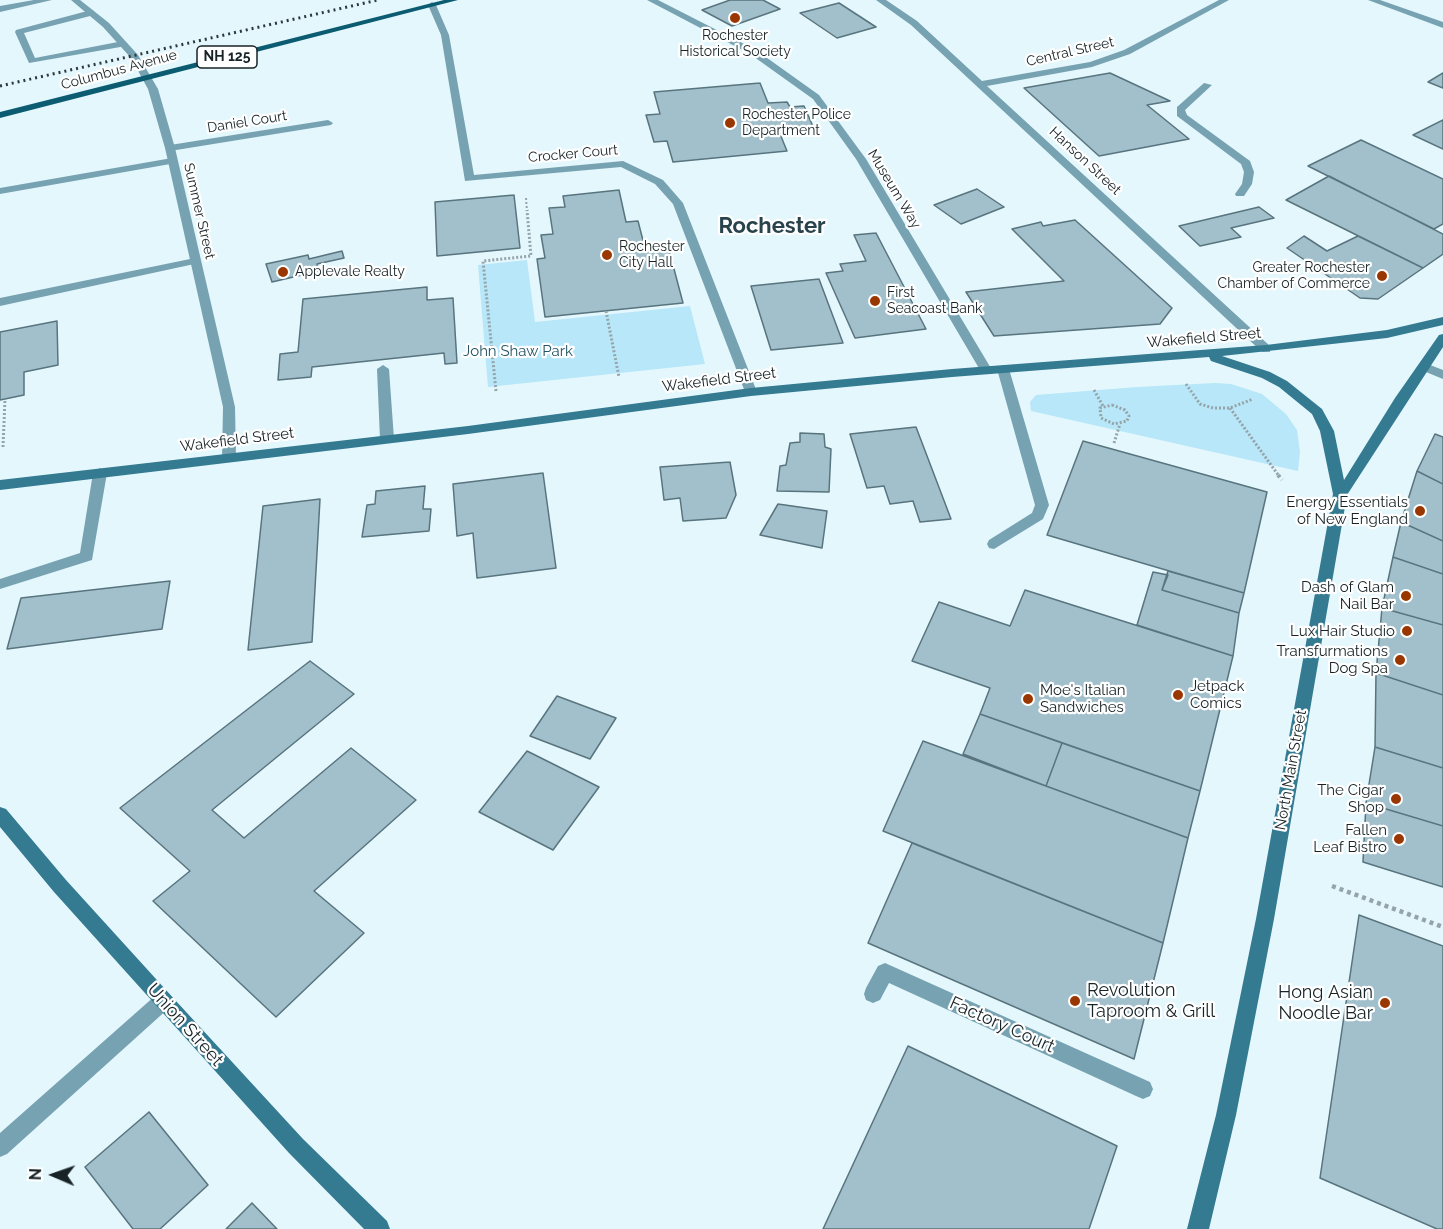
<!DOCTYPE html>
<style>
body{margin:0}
#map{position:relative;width:1443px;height:1229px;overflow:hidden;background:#e4f7fd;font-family:Raleway,sans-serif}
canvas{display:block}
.north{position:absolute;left:24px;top:1145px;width:60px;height:60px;-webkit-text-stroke:4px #fff;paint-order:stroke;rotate:272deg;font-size:16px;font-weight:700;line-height:24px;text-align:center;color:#172327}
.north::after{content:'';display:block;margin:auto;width:21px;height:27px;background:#172327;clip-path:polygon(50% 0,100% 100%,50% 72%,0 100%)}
</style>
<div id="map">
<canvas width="1443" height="1229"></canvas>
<div class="north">N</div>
</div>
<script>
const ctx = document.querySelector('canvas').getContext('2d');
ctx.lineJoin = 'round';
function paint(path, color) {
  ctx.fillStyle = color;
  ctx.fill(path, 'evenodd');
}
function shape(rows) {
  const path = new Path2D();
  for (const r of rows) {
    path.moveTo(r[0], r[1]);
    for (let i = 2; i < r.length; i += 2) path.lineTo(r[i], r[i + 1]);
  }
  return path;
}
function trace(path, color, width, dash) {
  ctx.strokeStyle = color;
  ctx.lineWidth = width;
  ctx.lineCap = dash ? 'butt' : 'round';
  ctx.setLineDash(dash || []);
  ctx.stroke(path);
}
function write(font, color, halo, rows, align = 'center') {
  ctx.font = font + ' Raleway,sans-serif';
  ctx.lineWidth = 4.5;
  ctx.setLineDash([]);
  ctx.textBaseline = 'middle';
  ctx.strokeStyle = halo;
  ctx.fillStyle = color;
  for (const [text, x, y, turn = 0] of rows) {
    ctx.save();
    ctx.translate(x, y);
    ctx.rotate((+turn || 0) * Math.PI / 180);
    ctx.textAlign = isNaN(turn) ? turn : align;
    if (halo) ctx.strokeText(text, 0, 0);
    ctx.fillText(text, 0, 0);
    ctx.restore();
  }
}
paint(shape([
 [527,260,535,322,690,306,705,364,488,387,478,265],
 [1215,383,1231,384,1262,394,1286,414,1297,430,1300,452,1298,471,1031,411,1030,402,1036,395,1137,387]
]), '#b7e7f8');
const building = shape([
 [730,0,763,0,780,9,732,26,702,10,730,0],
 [839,3,876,27,837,38,800,13,839,3],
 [1110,73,1170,101,1147,105,1189,139,1099,156,1024,88,1110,73],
 [1443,73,1443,88,1428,82,1443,73],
 [760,83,768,103,787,102,790,107,804,106,815,131,780,134,787,151,673,162,667,141,654,142,646,115,660,114,654,92,760,83],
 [1443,120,1443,149,1413,135,1443,120],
 [1361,140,1443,179,1443,224,1434,229,1308,166,1361,140],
 [1329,176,1443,234,1443,254,1423,268,1286,200,1329,176],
 [977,189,1004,207,961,224,934,205,977,189],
 [619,190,626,222,638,221,646,252,669,250,683,303,545,317,537,259,545,258,541,235,553,234,549,208,565,207,563,196,619,190],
 [514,195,520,248,437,256,435,202,514,195],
 [1259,207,1274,218,1231,228,1241,237,1200,246,1179,226,1259,207],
 [1075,220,1172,308,1160,324,994,336,966,292,1064,281,1012,229,1041,222,1043,226,1075,220],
 [876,233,926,329,855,338,826,273,843,271,840,264,866,261,854,235,876,233],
 [1304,236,1327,251,1358,236,1423,268,1378,299,1360,298,1287,248,1304,236],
 [342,251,344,258,317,264,319,271,272,282,266,264,308,255,309,259,342,251],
 [819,279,843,343,771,350,751,286,819,279],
 [427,287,427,300,453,298,457,363,445,364,444,353,312,367,311,377,278,380,280,354,298,352,303,299,427,287],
 [57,321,58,365,24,372,24,395,0,400,0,332,57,321],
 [916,427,951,519,920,522,913,501,890,504,884,486,867,488,850,434,916,427],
 [800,433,824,434,825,447,831,449,829,492,777,491,780,466,786,465,790,443,800,442,800,433],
 [1435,434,1443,437,1443,484,1417,471,1435,434],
 [1083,441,1267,492,1244,593,1047,535,1083,441],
 [730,462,736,495,726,518,683,521,680,498,664,500,660,467,730,462],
 [1417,471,1443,484,1443,541,1401,522,1417,471],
 [543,473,556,568,477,578,473,533,457,536,453,484,543,473],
 [425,486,423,509,431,509,429,531,362,537,367,505,375,504,376,491,425,486],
 [320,499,312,642,248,650,263,506,320,499],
 [778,504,827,511,822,548,760,535,778,504],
 [1401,522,1443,541,1443,574,1393,557,1401,522],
 [1393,557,1443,574,1443,625,1382,608,1393,557],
 [1168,571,1244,593,1239,613,1162,590,1168,571],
 [1153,572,1168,575,1162,590,1239,613,1233,656,1137,625,1153,572],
 [170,581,162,629,7,649,21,598,170,581],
 [1025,590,1233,656,1200,791,980,714,990,688,912,661,939,602,1010,626,1025,590],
 [1382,608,1443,625,1443,695,1376,673,1382,608],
 [310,661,354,694,212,810,244,838,351,748,416,800,314,891,364,933,276,1017,153,901,190,871,120,808,310,661],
 [1376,673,1443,695,1443,768,1375,747,1376,673],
 [557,696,616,718,590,759,530,736,557,696],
 [980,714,1062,743,1046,786,963,754,980,714],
 [923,741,1188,838,1163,943,883,831,923,741],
 [1062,743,1200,791,1188,838,1046,786,1062,743],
 [1375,747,1443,768,1443,826,1366,803,1375,747],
 [527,751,599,787,553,850,479,812,527,751],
 [1366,803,1443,826,1443,887,1363,862,1366,803],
 [912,843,1163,943,1134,1059,868,943,912,843],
 [1359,915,1443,946,1443,1229,1437,1229,1320,1178,1359,915],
 [908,1046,1117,1146,1089,1229,823,1229,908,1046],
 [149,1112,208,1185,160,1229,133,1229,85,1167,149,1112],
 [252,1203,277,1229,226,1229,252,1203]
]);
paint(building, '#a2c0cb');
trace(building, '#58747e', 1.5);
trace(shape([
 [526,198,527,211]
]), '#94a4a9', 2, [2, 2]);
trace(shape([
 [606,311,619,377],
 [1186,384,1200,404,1213,408,1230,408,1253,399],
 [1094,390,1103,406],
 [496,391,483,261,531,256,527,210],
 [1112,405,1125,410,1129,416,1127,421,1114,424,1101,418,1100,408,1112,405],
 [1230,408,1279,476],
 [1114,443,1120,424],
 [3,447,5,399]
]), '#94a4a9', 3, [2, 2]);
trace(shape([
 [1278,475,1282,480]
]), '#94a4a9', 4, [3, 3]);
trace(shape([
 [1332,886,1443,927]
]), '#94a4a9', 4.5, [4, 4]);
paint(shape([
 [91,10,94,11,94,15,24,33,35,58,123,41,128,44,126,46,29,63,15,32,16,30,91,10],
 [1204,83,1212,85,1185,110,1187,115,1250,161,1254,172,1252,184,1244,196,1236,196,1235,194,1242,184,1244,172,1241,164,1177,116,1177,107,1204,83],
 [172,158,177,161,176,163,0,194,0,188,172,158],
 [195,258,201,261,199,263,0,306,0,298,195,258],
 [383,365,389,369,394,439,387,443,380,439,377,369,383,365],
 [1003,365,1009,369,1049,505,1043,519,994,549,989,548,987,544,989,540,1032,513,1035,505,997,369,1003,365],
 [100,468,107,473,92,560,0,589,0,579,80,553,93,473,100,468],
 [163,992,170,995,173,1001,170,1007,7,1154,0,1157,0,1133,156,995,163,992]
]), '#77a2b1');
paint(shape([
 [885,963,1150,1082,1153,1089,1150,1096,1143,1099,1136,1096,889,983,880,1000,873,1003,866,1000,864,994,866,988,878,966,885,963]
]), '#77a2b1');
paint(shape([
 [34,0,52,0,0,12,0,6,34,0],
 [647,0,658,0,756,50,819,95,866,159,992,370,990,373,986,374,980,370,856,159,813,99,750,54,647,0],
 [876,0,886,0,917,21,982,81,1090,62,1124,50,1219,0,1229,0,1130,54,1092,67,987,86,1270,346,1270,352,1262,352,911,25,876,0],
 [432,2,436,5,449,35,474,175,623,161,663,180,683,203,757,392,755,395,747,395,745,392,673,204,655,184,621,167,465,181,441,35,428,5,432,2],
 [328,120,333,123,331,125,170,151,165,148,170,145,328,120]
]), '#77a2b1');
paint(shape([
 [71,0,80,0,109,23,138,55,158,89,175,148,235,407,236,458,234,461,229,462,222,458,223,407,165,148,148,89,131,58,103,27,71,0],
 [1368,0,1380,0,1443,22,1443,28,1368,0],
 [1425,363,1443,370,1443,379,1421,370,1419,367,1421,364,1425,363]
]), '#77a2b1');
paint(shape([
 [1443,317,1443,325,1387,338,1222,356,1270,372,1287,381,1322,409,1334,431,1344,480,1395,398,1439,335,1443,334,1443,347,1347,495,1274,919,1236,1115,1209,1229,1187,1229,1216,1115,1256,919,1333,494,1320,431,1312,414,1279,387,1262,378,1211,361,1209,357,952,377,751,396,468,434,0,490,0,480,468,426,751,388,952,369,1266,345,1387,330,1443,317],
 [0,807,6,809,66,880,176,1001,303,1139,387,1221,390,1229,364,1229,289,1153,54,892,0,827,0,807]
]), '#347a91');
paint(shape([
 [444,0,458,0,0,118,0,112,444,0]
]), '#0c5c71');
trace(shape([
 [0,86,378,0]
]), '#2c393d', 3, [2, 4]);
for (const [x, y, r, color] of [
 [735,18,6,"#9a3700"],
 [730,123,6,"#9a3700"],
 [607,255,6,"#9a3700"],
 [283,272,6,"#9a3700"],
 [1382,276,6,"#9a3700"],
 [875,301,6,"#9a3700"],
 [1420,511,6,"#9a3700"],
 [1406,596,6,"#9a3700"],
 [1407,631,6,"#9a3700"],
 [1400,660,6,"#9a3700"],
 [1178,695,6,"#9a3700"],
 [1028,699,6,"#9a3700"],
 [1396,799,6,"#9a3700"],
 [1399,839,6,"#9a3700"],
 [1075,1001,6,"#9a3700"],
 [1385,1003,6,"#9a3700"]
]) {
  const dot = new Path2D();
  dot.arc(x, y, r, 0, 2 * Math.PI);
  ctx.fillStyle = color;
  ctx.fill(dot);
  trace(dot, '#fff', 2);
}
write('14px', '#172327', '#fff', [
 ["Rochester",735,36,"center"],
 ["Historical Society",735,52,"center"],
 ["Rochester Police",742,115],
 ["Department",742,131],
 ["Rochester",619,247],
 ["City Hall",619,263],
 ["Greater Rochester",1370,268,"right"],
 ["Chamber of Commerce",1370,284,"right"],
 ["Applevale Realty",295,272],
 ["First",887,293],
 ["Seacoast Bank",887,309]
], 'left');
write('14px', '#172327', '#fff', [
 ["Central Street",1070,52,-13],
 ["Columbus Avenue",119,70,-15],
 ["Daniel Court",247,122,-9],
 ["Crocker Court",573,154,-5],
 ["Hanson Street",1085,161,43],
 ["Museum Way",894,189,59],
 ["Summer Street",199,211,77]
]);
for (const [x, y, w] of [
 [227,57,60]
]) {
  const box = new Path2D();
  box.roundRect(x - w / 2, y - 11, w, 22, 4.5);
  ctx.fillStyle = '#fff';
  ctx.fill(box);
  trace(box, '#172327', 1.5);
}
write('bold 14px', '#172327', null, [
 ["NH 125",227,57]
]);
write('15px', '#172327', '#fff', [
 ["Wakefield Street",1204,338,-5],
 ["Wakefield Street",719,380,-7],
 ["Wakefield Street",237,440,-7],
 ["North Main Street",1291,770,-80]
]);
write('15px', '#255565', '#fff', [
 ["John Shaw Park",518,351]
]);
write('15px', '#172327', '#fff', [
 ["Energy Essentials",1408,502],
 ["of New England",1408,519],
 ["Dash of Glam",1394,587],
 ["Nail Bar",1394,604],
 ["Lux Hair Studio",1395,631],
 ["Transfurmations",1388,651],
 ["Dog Spa",1388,668],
 ["Jetpack",1190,686,"left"],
 ["Comics",1190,703,"left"],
 ["Moe's Italian",1040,690,"left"],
 ["Sandwiches",1040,707,"left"],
 ["The Cigar",1384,790],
 ["Shop",1384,807],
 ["Fallen",1387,830],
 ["Leaf Bistro",1387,847]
], 'right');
write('18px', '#172327', '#fff', [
 ["Revolution",1087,991],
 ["Taproom & Grill",1087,1012],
 ["Hong Asian",1373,993,"right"],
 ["Noodle Bar",1373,1014,"right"]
], 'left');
write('18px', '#172327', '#fff', [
 ["Union Street",185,1025,48],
 ["Factory Court",1002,1025,24]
]);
write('bold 22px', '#28434c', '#fff', [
 ["Rochester",772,226]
]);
</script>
